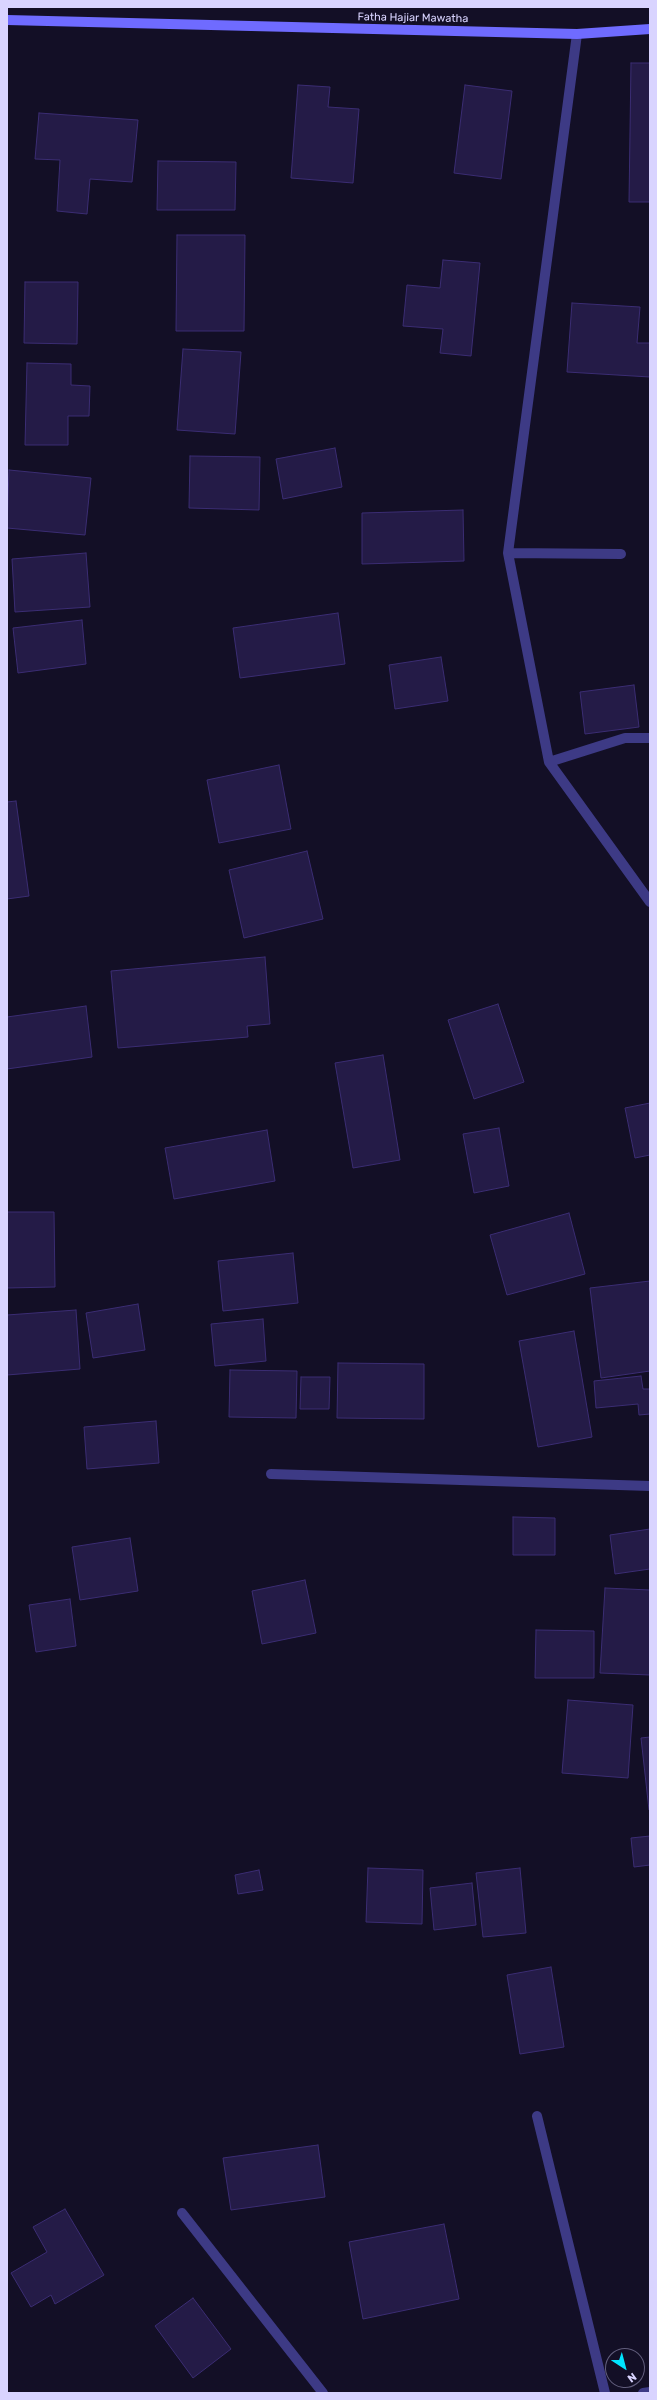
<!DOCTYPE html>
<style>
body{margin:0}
#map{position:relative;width:657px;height:2400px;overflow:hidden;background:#130f26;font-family:Rubik,sans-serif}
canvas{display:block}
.frame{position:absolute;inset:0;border:8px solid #d9d4ff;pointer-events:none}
.north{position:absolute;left:605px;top:2348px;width:40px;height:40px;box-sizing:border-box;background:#130f26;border:1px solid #625e7d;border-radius:50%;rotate:144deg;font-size:11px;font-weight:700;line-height:16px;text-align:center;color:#d9d4ff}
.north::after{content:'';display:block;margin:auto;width:14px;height:18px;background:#00e5ff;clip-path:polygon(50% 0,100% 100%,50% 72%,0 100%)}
</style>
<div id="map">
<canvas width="657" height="2400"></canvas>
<div class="frame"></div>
<div class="north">N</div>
</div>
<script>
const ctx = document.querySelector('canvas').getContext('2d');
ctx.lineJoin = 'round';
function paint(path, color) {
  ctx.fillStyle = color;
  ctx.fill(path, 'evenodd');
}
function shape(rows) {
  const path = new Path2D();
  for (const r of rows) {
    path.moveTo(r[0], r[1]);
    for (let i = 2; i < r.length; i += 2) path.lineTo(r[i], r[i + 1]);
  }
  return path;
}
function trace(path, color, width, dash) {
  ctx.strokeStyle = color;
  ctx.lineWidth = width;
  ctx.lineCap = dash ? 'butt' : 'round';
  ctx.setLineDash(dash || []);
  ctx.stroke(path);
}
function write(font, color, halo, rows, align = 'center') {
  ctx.font = font + ' Rubik,sans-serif';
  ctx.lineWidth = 3;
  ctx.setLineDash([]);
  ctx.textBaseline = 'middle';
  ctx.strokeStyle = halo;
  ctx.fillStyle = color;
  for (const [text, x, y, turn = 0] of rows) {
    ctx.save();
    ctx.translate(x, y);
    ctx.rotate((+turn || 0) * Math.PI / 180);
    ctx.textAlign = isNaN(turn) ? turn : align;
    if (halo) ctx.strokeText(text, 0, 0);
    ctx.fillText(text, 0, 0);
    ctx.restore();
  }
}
const building = shape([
 [631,63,650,63,650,202,629,202,631,63],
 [298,85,330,87,328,107,359,109,353,183,291,178,298,85],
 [465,85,512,91,501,179,454,173,465,85],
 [39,113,138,120,132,182,90,179,87,214,57,211,60,160,35,159,39,113],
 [158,161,236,162,235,210,157,210,158,161],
 [177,235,245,235,244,331,176,331,177,235],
 [443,260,480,263,471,356,440,353,443,329,403,326,407,285,440,288,443,260],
 [25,282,78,282,77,344,24,343,25,282],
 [572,303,640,307,637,343,650,343,650,377,567,372,572,303],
 [183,349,241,352,235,434,177,430,183,349],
 [27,363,71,364,71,385,90,386,89,416,68,416,68,445,25,445,27,363],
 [335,448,342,487,283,499,276,459,335,448],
 [190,456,260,457,259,510,189,508,190,456],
 [9,470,91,478,85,535,7,528,9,470],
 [463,510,464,561,362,564,362,513,463,510],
 [86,553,90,607,15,612,12,559,86,553],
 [338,613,345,664,240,678,233,628,338,613],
 [82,620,86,664,18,673,13,628,82,620],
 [441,657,448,701,395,709,389,665,441,657],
 [634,685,639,727,585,734,580,692,634,685],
 [279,765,291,829,219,843,207,780,279,765],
 [16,801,29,896,7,899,7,802,16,801],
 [307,851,323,919,244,938,229,870,307,851],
 [265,957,270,1024,247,1026,248,1037,118,1048,111,971,265,957],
 [498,1004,524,1082,474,1099,448,1020,498,1004],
 [86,1006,92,1057,7,1069,7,1017,86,1006],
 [383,1055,400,1160,353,1168,335,1063,383,1055],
 [650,1103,650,1155,635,1158,625,1108,650,1103],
 [499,1128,509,1186,474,1193,463,1134,499,1128],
 [267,1130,275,1181,174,1199,165,1148,267,1130],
 [7,1212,54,1212,55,1287,7,1288,7,1212],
 [569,1213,585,1274,507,1295,490,1235,569,1213],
 [293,1253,298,1303,223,1311,218,1261,293,1253],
 [650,1281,650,1371,601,1378,590,1288,650,1281],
 [138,1304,145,1350,93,1358,86,1313,138,1304],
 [76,1310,80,1369,7,1375,7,1315,76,1310],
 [263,1319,266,1361,215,1366,211,1324,263,1319],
 [574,1331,592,1437,538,1447,519,1341,574,1331],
 [338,1363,424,1364,424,1419,337,1418,338,1363],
 [230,1370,297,1371,296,1418,229,1417,230,1370],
 [641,1376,643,1389,650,1389,650,1414,639,1415,638,1404,596,1408,594,1381,641,1376],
 [301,1377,330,1377,329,1409,300,1409,301,1377],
 [156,1421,159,1463,87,1469,84,1427,156,1421],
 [513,1517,555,1518,555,1555,513,1555,513,1517],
 [650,1529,650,1569,615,1574,610,1535,650,1529],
 [130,1538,138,1591,80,1600,72,1547,130,1538],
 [305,1580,316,1633,262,1644,252,1591,305,1580],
 [605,1588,650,1590,650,1675,600,1673,605,1588],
 [70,1599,76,1646,36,1652,29,1605,70,1599],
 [536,1630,594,1631,594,1678,535,1678,536,1630],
 [568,1700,633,1705,628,1778,562,1773,568,1700],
 [650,1737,650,1810,649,1810,641,1738,650,1737],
 [650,1836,650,1865,634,1867,631,1838,650,1836],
 [368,1868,423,1870,422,1924,366,1922,368,1868],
 [520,1868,526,1933,483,1937,476,1873,520,1868],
 [259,1870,263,1890,238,1894,235,1875,259,1870],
 [472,1883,476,1925,434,1930,430,1888,472,1883],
 [551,1967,564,2047,520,2054,507,1975,551,1967],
 [318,2145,325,2197,231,2210,223,2158,318,2145],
 [65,2209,104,2275,55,2304,51,2295,31,2307,11,2273,47,2252,33,2227,65,2209],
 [444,2224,459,2299,363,2319,349,2242,444,2224],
 [193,2298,231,2349,193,2378,155,2326,193,2298]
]);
paint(building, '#241b47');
trace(building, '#3b2d73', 1);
trace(shape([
 [537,2116,605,2393],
 [182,2213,323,2393]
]), '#3d3a85', 10);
trace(shape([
 [577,34,508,553,549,762,650,902],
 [508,553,621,554],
 [549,762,625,738,650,738],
 [271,1474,650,1486],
 [643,2393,650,2392]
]), '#3d3a85', 10);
trace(shape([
 [7,20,577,34,650,29]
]), '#6f6bff', 10);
write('11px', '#d9d4ff', '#130f26', [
 ["Fatha Hajiar Mawatha",413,18,1]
]);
</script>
